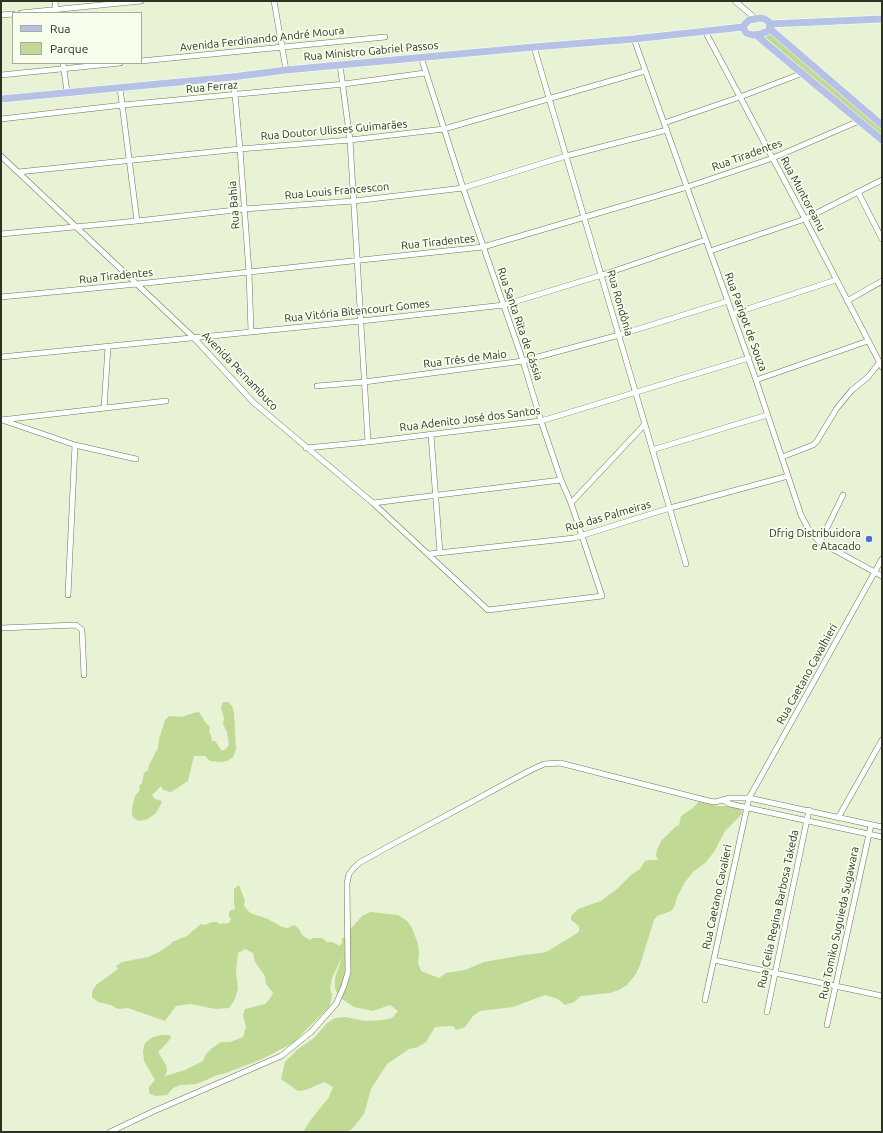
<!DOCTYPE html>
<meta charset="utf-8">
<style>
body{margin:0}
#map{position:relative;width:883px;height:1133px;overflow:hidden;background:#e7f3d4;font-family:Ubuntu,sans-serif}
canvas{display:block}
.frame{position:absolute;inset:0;border:2px solid #2e3226;pointer-events:none}
.legend{position:absolute;left:12px;top:12px;width:130px;height:52px;box-sizing:border-box;background:#f7feec;border:1px solid #a7ac9d;margin:0;padding:5px 7px;list-style:none;font-size:12px;color:#2e3226}
.legend li{display:flex;align-items:center;gap:8px;height:20px}
.legend b{width:20px;border:1px solid #a7ac9d}
</style>
<div id="map">
<canvas width="883" height="1133"></canvas>
<div class="frame"></div>
<ul class="legend">
<li><b style="height:5px;background:#b5c2e6"></b>Rua</li>
<li><b style="height:11px;background:#c0d994"></b>Parque</li>
</ul>
</div>
<script>
const ctx = document.querySelector('canvas').getContext('2d');
ctx.lineJoin = 'round';
function paint(path, color) {
  ctx.fillStyle = color;
  ctx.fill(path, 'evenodd');
}
function shape(rows) {
  const path = new Path2D();
  for (const r of rows) {
    path.moveTo(r[0], r[1]);
    for (let i = 2; i < r.length; i += 2) path.lineTo(r[i], r[i + 1]);
  }
  return path;
}
function trace(path, color, width, dash) {
  ctx.strokeStyle = color;
  ctx.lineWidth = width;
  ctx.lineCap = dash ? 'butt' : 'round';
  ctx.setLineDash(dash || []);
  ctx.stroke(path);
}
function write(font, color, halo, rows, align = 'center') {
  ctx.font = font + ' Ubuntu,sans-serif';
  ctx.lineWidth = 3.5;
  ctx.setLineDash([]);
  ctx.textBaseline = 'middle';
  ctx.strokeStyle = halo;
  ctx.fillStyle = color;
  for (const [text, x, y, turn = 0] of rows) {
    ctx.save();
    ctx.translate(x, y);
    ctx.rotate((+turn || 0) * Math.PI / 180);
    ctx.textAlign = isNaN(turn) ? turn : align;
    if (halo) ctx.strokeText(text, 0, 0);
    ctx.fillText(text, 0, 0);
    ctx.restore();
  }
}
paint(shape([
 [770,33,882,129,882,136,764,36],
 [223,702,228,702,232,706,234,713,236,749,233,757,227,761,221,762,210,761,205,756,194,756,188,781,171,792,163,790,161,786,152,795,155,799,162,801,160,806,156,813,148,819,139,821,134,818,132,815,132,808,135,796,140,790,139,786,142,783,144,773,148,770,149,765,158,748,159,739,165,720,169,716,182,717,193,713,199,712,206,723,210,727,209,732,211,735,212,741,215,741,222,751,227,748,229,745,227,732,223,724,224,718,221,708],
 [699,801,718,806,736,806,741,808,742,813,739,817,725,831,714,852,705,863,694,871,685,882,678,895,674,907,671,911,657,916,654,920,640,965,636,974,627,985,619,990,610,993,581,996,574,1002,565,1005,558,999,545,995,513,1007,480,1011,473,1016,465,1027,460,1029,456,1030,453,1026,435,1027,426,1042,418,1047,409,1049,387,1064,371,1089,364,1114,352,1129,347,1132,303,1132,310,1121,329,1097,333,1087,324,1082,306,1090,298,1091,281,1079,285,1062,298,1049,314,1038,327,1023,335,1018,345,1017,365,1021,383,1020,392,1018,398,1011,390,1005,373,1011,354,1007,339,997,335,988,335,978,343,955,332,978,330,988,332,995,330,1006,293,1043,260,1060,223,1074,217,1075,204,1081,196,1084,180,1085,173,1088,167,1095,155,1096,149,1093,149,1087,155,1080,144,1061,143,1051,145,1043,153,1037,162,1035,170,1035,171,1038,165,1045,158,1052,166,1065,167,1071,165,1076,185,1070,203,1061,206,1054,212,1048,221,1042,230,1042,243,1037,246,1027,243,1015,245,1009,265,1004,269,1000,273,993,266,984,265,976,255,962,253,953,245,949,238,953,236,971,238,989,234,1001,229,1008,216,1009,190,1004,176,1006,165,1021,128,1008,118,1009,111,1005,98,1002,92,997,92,992,96,985,118,969,116,966,122,962,148,957,157,953,171,944,172,942,187,936,201,924,205,925,212,922,217,922,219,924,229,923,231,919,229,917,229,912,232,909,234,910,235,908,234,904,234,889,239,885,245,901,244,906,250,913,268,919,282,927,288,928,294,925,299,929,302,935,310,940,313,938,322,938,327,942,332,942,340,946,342,943,342,938,345,938,346,940,343,953,349,931,362,916,370,912,398,915,407,921,412,928,418,944,419,953,418,963,421,971,439,978,446,973,465,970,484,962,524,955,542,953,548,951,576,934,579,931,579,926,571,920,571,916,578,909,601,901,618,888,632,874,640,869,645,861,650,860,658,860,656,855,657,850,661,841,675,827,679,825,681,816,693,808]
]), '#c0d994');
const minor = shape([
 [55,1,56,12],
 [274,1,286,70],
 [735,1,756,19],
 [21,13,141,1],
 [1,15,13,14],
 [705,31,805,219,882,367],
 [634,39,756,380,801,515,810,532,820,542,882,576],
 [534,47,686,564],
 [141,61,385,37],
 [63,63,67,92],
 [340,65,350,140,368,442],
 [1,75,120,63],
 [232,77,235,95,240,149,249,272,251,332],
 [120,88,137,221],
 [1,119,123,105,344,84,425,73],
 [664,123,740,97,803,73],
 [1,156,194,338,254,403,373,503,488,610,602,596,571,503,561,480,541,421,523,361,463,188,421,57],
 [18,172,240,149,350,140,444,129,645,71],
 [858,192,882,239],
 [1,234,137,221,244,209,354,201,463,188,566,156,667,130],
 [710,251,805,219,882,180],
 [1,297,137,284,483,247,687,187,773,158,859,121],
 [847,301,882,281],
 [732,314,836,280],
 [1,357,361,321,504,305,602,275,705,240],
 [756,380,868,341],
 [317,386,364,382,523,361,619,335,728,301],
 [104,408,108,347],
 [1,420,166,401],
 [2,420,75,445,136,459],
 [431,435,440,553],
 [306,448,368,442,541,421,749,358],
 [652,450,767,415],
 [782,457,813,445,817,441,837,408,852,390,868,377,879,363],
 [373,503,561,480],
 [571,503,645,424],
 [820,542,843,495],
 [429,554,574,538,670,508,788,476],
 [68,595,75,445],
 [1,628,76,625,82,630,84,675],
 [723,800,730,804,882,837],
 [838,818,882,740],
 [714,960,882,996],
 [705,1000,749,798,882,559],
 [767,1012,809,810],
 [827,1025,871,825],
 [110,1132,152,1112,281,1056,311,1032,336,1004,344,986,348,972,347,883,349,874,353,869,359,863,384,849,529,771,544,764,560,763,709,801,715,802,730,798,749,798,882,827]
]);
const major = shape([
 [760,18,765,19,769,22,770,29,768,31,761,34,752,35,746,33,743,27,745,24,749,20,760,18],
 [770,24,882,19],
 [770,29,882,125],
 [756,35,882,140],
 [1,99,232,77,286,70,534,47,634,39,743,27]
]);
trace(minor, '#6d775b', 6);
trace(major, '#fff', 8);
trace(minor, '#fff', 5);
trace(major, '#b5c2e6', 7);
for (const [x, y, r, color] of [
 [869,539,4,"#4b6bdf"]
]) {
  const dot = new Path2D();
  dot.arc(x, y, r, 0, 2 * Math.PI);
  ctx.fillStyle = color;
  ctx.fill(dot);
  trace(dot, '#f7feec', 1.5);
}
write('11px', '#2e3226', '#f7feec', [
 ["Avenida Ferdinando André Moura",262,39,-6],
 ["Rua Ministro Gabriel Passos",371,51,-5],
 ["Rua Ferraz",212,87,-5],
 ["Rua Doutor Ulisses Guimarães",334,130,-5],
 ["Rua Tiradentes",747,155,-20],
 ["Rua Louis Francescon",337,191,-5],
 ["Rua Muntoreanu",803,194,62],
 ["Rua Bahia",234,205,-94],
 ["Rua Tiradentes",438,242,-6],
 ["Rua Tiradentes",116,276,-6],
 ["Rua Rondônia",620,303,74],
 ["Rua Vitória Bitencourt Gomes",357,311,-6],
 ["Rua Parigot de Souza",746,322,70],
 ["Rua Santa Rita de Cássia",520,324,71],
 ["Rua Três de Maio",465,359,-7],
 ["Avenida Pernambuco",240,371,46],
 ["Rua Adenito José dos Santos",470,419,-7],
 ["Rua das Palmeiras",608,516,-16],
 ["Rua Caetano Cavalhieri",807,674,-61],
 ["Rua Caetano Cavalieri",717,897,-78],
 ["Rua Celia Regina Barbosa Takeda",778,909,-78],
 ["Rua Tomiko Suguieda Sugawara",839,923,-78]
]);
write('11px', '#2e3226', '#f7feec', [
 ["Dfrig Distribuidora",861,533],
 ["e Atacado",861,546]
], 'right');
</script>
